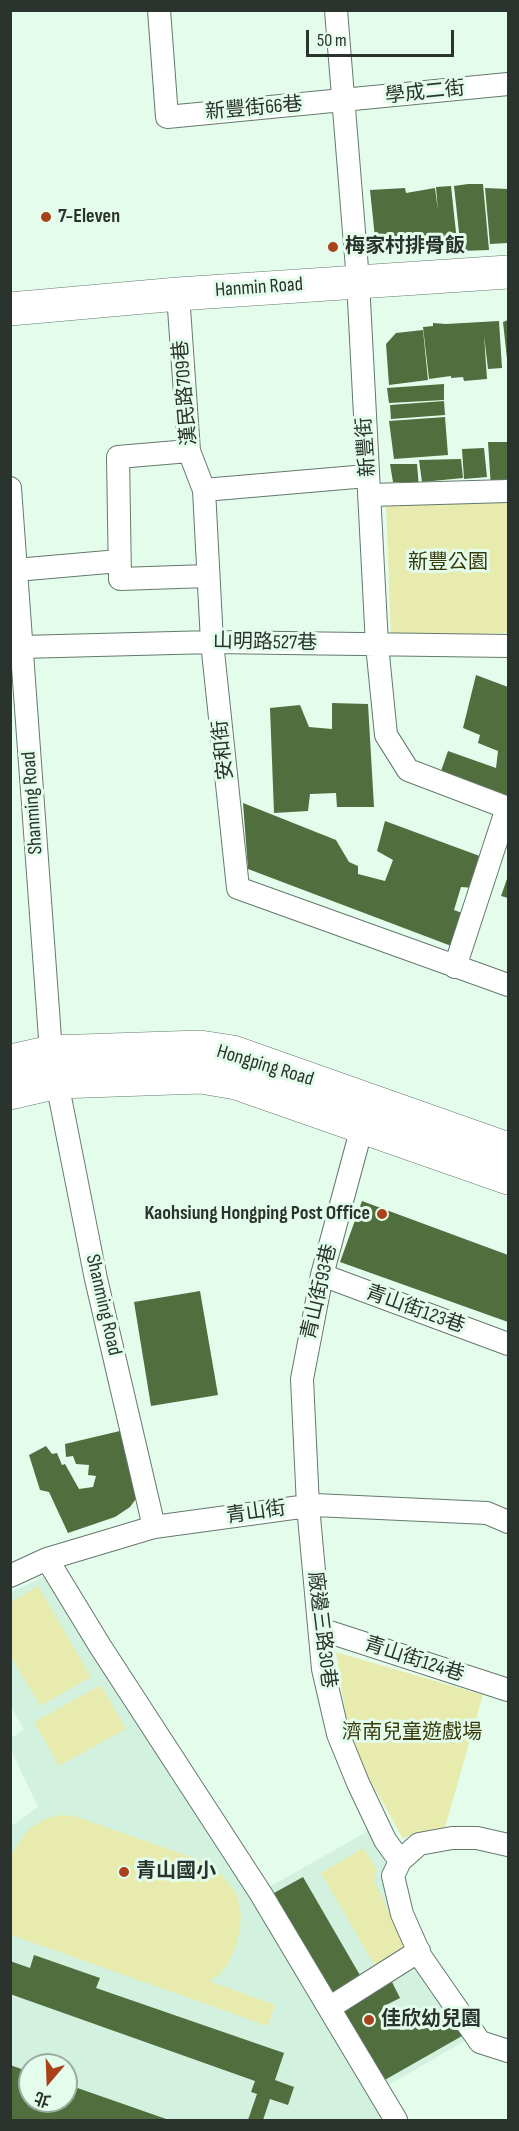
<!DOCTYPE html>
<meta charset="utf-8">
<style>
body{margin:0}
#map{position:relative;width:519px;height:2131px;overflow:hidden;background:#e4fcec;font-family:"Sofia Sans Condensed","Noto Sans TC",sans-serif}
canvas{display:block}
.frame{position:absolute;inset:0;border:12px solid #2a332d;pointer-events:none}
.north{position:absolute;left:18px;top:2053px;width:60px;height:60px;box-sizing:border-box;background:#e4fcec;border:2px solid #9aaca0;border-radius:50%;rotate:199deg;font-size:16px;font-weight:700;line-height:24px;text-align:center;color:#2a332d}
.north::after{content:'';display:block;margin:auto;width:21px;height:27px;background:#a9421b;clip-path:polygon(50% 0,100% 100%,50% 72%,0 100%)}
.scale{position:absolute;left:306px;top:30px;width:148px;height:27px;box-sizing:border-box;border:3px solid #2a332d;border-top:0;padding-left:8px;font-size:18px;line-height:21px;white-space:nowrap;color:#2a332d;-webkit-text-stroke:4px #e4fcec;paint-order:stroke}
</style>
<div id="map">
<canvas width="519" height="2131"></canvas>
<div class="frame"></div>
<div class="north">北</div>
<div class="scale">50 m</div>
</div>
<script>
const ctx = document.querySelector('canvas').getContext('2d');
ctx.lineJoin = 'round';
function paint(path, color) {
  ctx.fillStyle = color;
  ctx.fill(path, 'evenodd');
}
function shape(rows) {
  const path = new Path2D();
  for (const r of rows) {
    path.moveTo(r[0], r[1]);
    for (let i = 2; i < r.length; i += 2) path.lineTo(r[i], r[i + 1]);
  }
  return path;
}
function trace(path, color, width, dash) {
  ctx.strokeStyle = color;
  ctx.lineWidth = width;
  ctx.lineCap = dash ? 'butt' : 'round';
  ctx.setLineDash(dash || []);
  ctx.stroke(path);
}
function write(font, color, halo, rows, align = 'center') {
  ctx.font = font + ' "Sofia Sans Condensed","Noto Sans TC",sans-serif';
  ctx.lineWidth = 6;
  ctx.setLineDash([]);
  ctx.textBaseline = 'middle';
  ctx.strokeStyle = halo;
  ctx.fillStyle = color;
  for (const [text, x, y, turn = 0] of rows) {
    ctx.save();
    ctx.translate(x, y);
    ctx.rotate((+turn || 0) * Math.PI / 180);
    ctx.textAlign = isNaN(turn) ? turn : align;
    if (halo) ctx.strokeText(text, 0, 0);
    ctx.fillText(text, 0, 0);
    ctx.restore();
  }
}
paint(shape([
 [47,1575,268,1919,384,2120,11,2120,11,1826,38,1807,11,1750,11,1738,24,1730,11,1706,11,1592],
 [30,2065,66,2065,66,2101,30,2101],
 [368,1831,388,1867,473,2036,380,2090,264,1890]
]), '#d2f1de');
paint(shape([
 [508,500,508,633,391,637,386,504],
 [38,1586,91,1677,40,1706,10,1655,11,1602],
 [336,1652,483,1695,445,1827,415,1833,403,1839,364,1769,347,1724],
 [101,1685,126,1729,59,1766,34,1722],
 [61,1815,74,1816,191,1857,206,1863,221,1874,237,1895,241,1913,240,1928,236,1946,229,1962,219,1975,209,1981,275,2005,268,2026,11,1935,11,1854,29,1829,47,1818],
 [363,1848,377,1869,374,1880,406,1949,375,1966,321,1873]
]), '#e7ebae');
paint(shape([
 [468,184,483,184,489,250,461,251,454,186],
 [451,186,458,251,442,253,442,250,426,251,388,254,381,249,375,238,370,190,405,188,406,193,435,188,438,211,436,187],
 [485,188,508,189,508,243,490,244],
 [508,320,508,359,507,359,503,322],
 [499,321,502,368,488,369,484,335,487,379,464,381,463,377,451,378,451,376,429,379,423,327,433,326,433,323,446,324],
 [423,330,428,380,389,385,386,344,396,333],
 [444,384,444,400,389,403,387,388],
 [444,401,445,415,391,419,390,405],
 [445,417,448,455,394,459,389,421],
 [488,442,508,442,508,488,491,488],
 [484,448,487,477,464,479,462,449],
 [461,459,463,478,422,482,419,460],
 [390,464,417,464,419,488,405,488,405,482,393,482],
 [476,675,508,687,508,799,440,774,448,751,496,768,498,751,478,743,480,735,463,728],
 [332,703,368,704,374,807,337,807,336,793,310,794,308,811,274,813,270,708,300,705,309,727,332,729],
 [243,803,336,840,349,862,358,866,358,874,385,881,393,860,377,851,385,821,485,858,474,888,461,887,454,910,465,914,454,947,248,869],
 [508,876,508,898,501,896],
 [362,1201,508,1255,508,1322,340,1262],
 [200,1291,218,1395,151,1406,134,1302],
 [124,1430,138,1496,130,1507,115,1517,68,1533,49,1492,40,1490,29,1455,46,1446,52,1454,57,1453,62,1465,65,1464,79,1489,93,1487,96,1476,88,1475,89,1465,76,1464,73,1456,66,1457,65,1444],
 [303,1877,361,1977,332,1994,274,1893],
 [34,1955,100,1978,96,1988,284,2053,275,2080,294,2087,288,2105,270,2099,263,2120,248,2120,257,2094,251,2092,255,2081,10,1994,10,1961,30,1968],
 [389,1976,400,1998,384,2006,400,2030,411,2029,449,2010,462,2036,383,2081,338,2007],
 [10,2065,30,2072,30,2101,66,2101,66,2084,169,2120,15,2120,10,2119]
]), '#506e3e');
const street = shape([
 [159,10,167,117,508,84],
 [336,10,358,281,377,645,386,735,408,770,508,808],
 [178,294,189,451,204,490],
 [189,451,118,457,120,579,207,576],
 [367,476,204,490,212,642,238,888,508,985],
 [10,488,51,1052,96,1279,154,1527],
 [370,495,508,491],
 [16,570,119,561],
 [21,647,212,642,508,646],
 [455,967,507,808],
 [375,1122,362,1127,322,1275,302,1379,308,1506,323,1669,338,1734,358,1783,385,1840,400,1861],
 [322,1275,508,1344],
 [47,1559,100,1646,261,1894,329,2008],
 [10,1576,47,1559,154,1527,315,1505,487,1513,508,1522],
 [320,1629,508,1690],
 [508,1845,477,1838,452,1838,419,1844,400,1861,393,1876,402,1914,421,1957,480,2042,508,2051],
 [396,2120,329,2008,419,1951]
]);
const secondary = shape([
 [10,309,178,294,508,272],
 [10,1061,51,1052,200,1047,233,1052,508,1149],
 [10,1093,58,1082,201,1077,236,1083,508,1178]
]);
trace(street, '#64796c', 24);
trace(secondary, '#64796c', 34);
trace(street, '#fff', 22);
trace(secondary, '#fff', 33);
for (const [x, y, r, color] of [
 [46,217,6,"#a9421b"],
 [333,247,6,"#a9421b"],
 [382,1214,6,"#a9421b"],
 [124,1872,6,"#a9421b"],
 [369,2020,6,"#a9421b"]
]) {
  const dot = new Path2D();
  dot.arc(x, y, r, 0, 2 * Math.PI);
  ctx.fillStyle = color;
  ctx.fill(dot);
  trace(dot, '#e4fcec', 2);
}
write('20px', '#2a332d', '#e4fcec', [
 ["學成二街",425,93,-6],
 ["新豐街66巷",254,109,-5],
 ["Hanmin Road",259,288,-4],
 ["漢民路709巷",186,393,-95],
 ["新豐街",367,447,-94],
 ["山明路527巷",265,643,1],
 ["安和街",224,750,-96],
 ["Shanming Road",33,803,-94],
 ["Hongping Road",265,1066,17],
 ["青山街93巷",320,1292,-77],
 ["Shanming Road",103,1305,77],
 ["青山街123巷",415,1310,20],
 ["青山街",256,1513,-8],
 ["廠邊三路30巷",321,1630,83],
 ["青山街124巷",414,1660,18]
]);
write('bold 20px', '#2a332d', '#e4fcec', [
 ["7-Eleven",58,217],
 ["梅家村排骨飯",345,247],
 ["Kaohsiung Hongping Post Office",370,1214,"right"],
 ["青山國小",136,1872],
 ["佳欣幼兒園",381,2020]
], 'left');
write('20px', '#393a0a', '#e4fcec', [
 ["新豐公園",448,563],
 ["濟南兒童遊戲場",412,1733]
]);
</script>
